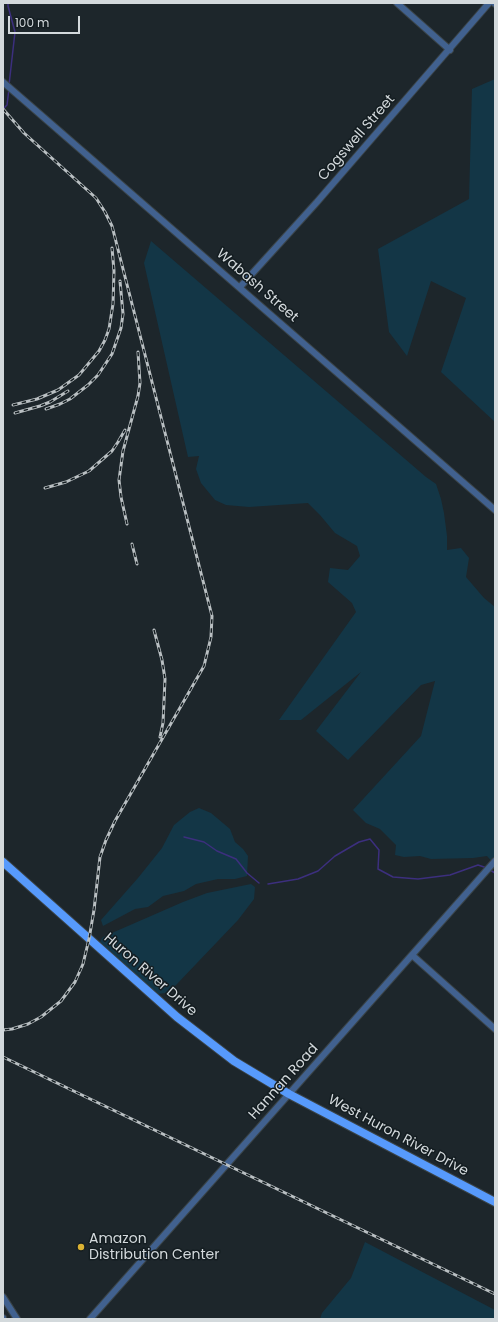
<!DOCTYPE html>
<style>
body{margin:0}
#map{position:relative;width:498px;height:1322px;overflow:hidden;background:#1d262b;font-family:Poppins,sans-serif}
canvas{display:block}
.frame{position:absolute;inset:0;border:4px solid #d3d9dc;pointer-events:none}
.scale{position:absolute;left:8px;top:16px;width:72px;height:18px;box-sizing:border-box;border:2px solid #d3d9dc;border-top:0;padding-left:5px;font-size:12px;line-height:14px;white-space:nowrap;color:#d3d9dc;-webkit-text-stroke:3px #141d21;paint-order:stroke}
</style>
<div id="map">
<canvas width="498" height="1322"></canvas>
<div class="frame"></div>
<div class="scale">100 m</div>
</div>
<script>
const ctx = document.querySelector('canvas').getContext('2d');
ctx.lineJoin = 'round';
function paint(path, color) {
  ctx.fillStyle = color;
  ctx.fill(path, 'evenodd');
}
function shape(rows) {
  const path = new Path2D();
  for (const r of rows) {
    path.moveTo(r[0], r[1]);
    for (let i = 2; i < r.length; i += 2) path.lineTo(r[i], r[i + 1]);
  }
  return path;
}
function trace(path, color, width, dash) {
  ctx.strokeStyle = color;
  ctx.lineWidth = width;
  ctx.lineCap = dash ? 'butt' : 'round';
  ctx.setLineDash(dash || []);
  ctx.stroke(path);
}
function write(font, color, halo, rows, align = 'center') {
  ctx.font = font + ' Poppins,sans-serif';
  ctx.lineWidth = 3;
  ctx.setLineDash([]);
  ctx.textBaseline = 'middle';
  ctx.strokeStyle = halo;
  ctx.fillStyle = color;
  for (const [text, x, y, turn = 0] of rows) {
    ctx.save();
    ctx.translate(x, y);
    ctx.rotate((+turn || 0) * Math.PI / 180);
    ctx.textAlign = isNaN(turn) ? turn : align;
    if (halo) ctx.strokeText(text, 0, 0);
    ctx.fillText(text, 0, 0);
    ctx.restore();
  }
}
paint(shape([
 [495,79,495,422,441,372,466,298,431,281,407,356,389,332,378,249,469,199,472,89],
 [151,241,426,477,436,484,441,499,444,513,447,536,447,550,461,548,469,558,466,577,484,598,495,607,495,865,487,856,473,858,431,859,420,856,404,857,395,855,396,845,380,829,366,823,353,810,421,736,435,681,421,685,348,760,316,731,361,672,301,720,279,720,356,612,352,603,328,582,330,568,348,570,360,556,357,546,335,533,320,515,308,503,249,507,226,505,215,500,201,483,196,469,199,456,188,457,144,263],
 [199,808,211,813,230,829,235,842,243,849,248,856,247,876,235,879,218,879,196,884,184,891,163,896,148,907,135,909,103,926,101,920,138,878,162,848,174,825,190,812],
 [251,884,255,887,254,899,238,920,176,985,165,993,158,994,100,942,102,938,105,936,183,902,207,893],
 [365,1242,495,1310,495,1319,320,1319,322,1313,351,1278]
]), '#133646');
trace(shape([
 [8,3,8,6,15,32,9,85],
 [3,109,7,105,9,89],
 [184,837,204,842,217,851,236,859,247,873,259,883],
 [490,870,495,873],
 [268,884,298,879,318,871,335,856,359,842,370,839,379,850,378,869,393,877,418,879,450,875,478,865,487,868]
]), '#3c2f7e', 1.5);
const minor = shape([
 [397,3,450,50],
 [494,3,495,4],
 [3,82,495,510],
 [240,287,317,202,489,3],
 [412,955,495,1029],
 [3,1297,17,1319],
 [3,1318,3,1319],
 [90,1319,495,861]
]);
const major = shape([
 [3,862,177,1017,234,1061,289,1094,495,1202]
]);
trace(minor, '#3a4347', 8);
trace(major, '#3a4347', 10);
trace(minor, '#41618f', 6);
trace(major, '#579afc', 8);
const rail = shape([
 [3,109,24,133,96,198,105,212,112,226,212,616,211,637,204,666,115,821,106,840,100,857,94,910,89,939,83,964,75,982,61,1001,41,1017,28,1024,12,1029,3,1030],
 [13,405,37,399,58,390,79,375,99,351,105,340,109,329,113,304,114,271,112,248],
 [46,409,60,404,70,399,88,385,98,375,112,354,121,328,123,314,120,281],
 [15,413,40,406,50,402,68,391],
 [45,488,66,482,89,471,112,451,118,442,125,430],
 [127,524,121,497,119,480,123,451,138,396,140,383,138,352],
 [132,544,137,564],
 [154,630,162,660,165,679,163,723,160,737],
 [3,1057,495,1294]
]);
trace(rail, '#b9bfc2', 3);
trace(rail, '#141d21', 1.5, [4.5]);
for (const [x, y, r, color] of [
 [81,1247,4,"#dbb233"]
]) {
  const dot = new Path2D();
  dot.arc(x, y, r, 0, 2 * Math.PI);
  ctx.fillStyle = color;
  ctx.fill(dot);
  trace(dot, '#141d21', 1.5);
}
write('14px', '#d3d9dc', '#141d21', [
 ["Cogswell Street",357,138,-49],
 ["Wabash Street",257,286,41],
 ["Huron River Drive",150,975,41],
 ["Hannan Road",284,1082,-48],
 ["West Huron River Drive",398,1136,28]
]);
write('14px', '#d3d9dc', '#141d21', [
 ["Amazon",89,1239],
 ["Distribution Center",89,1255]
], 'left');
</script>
